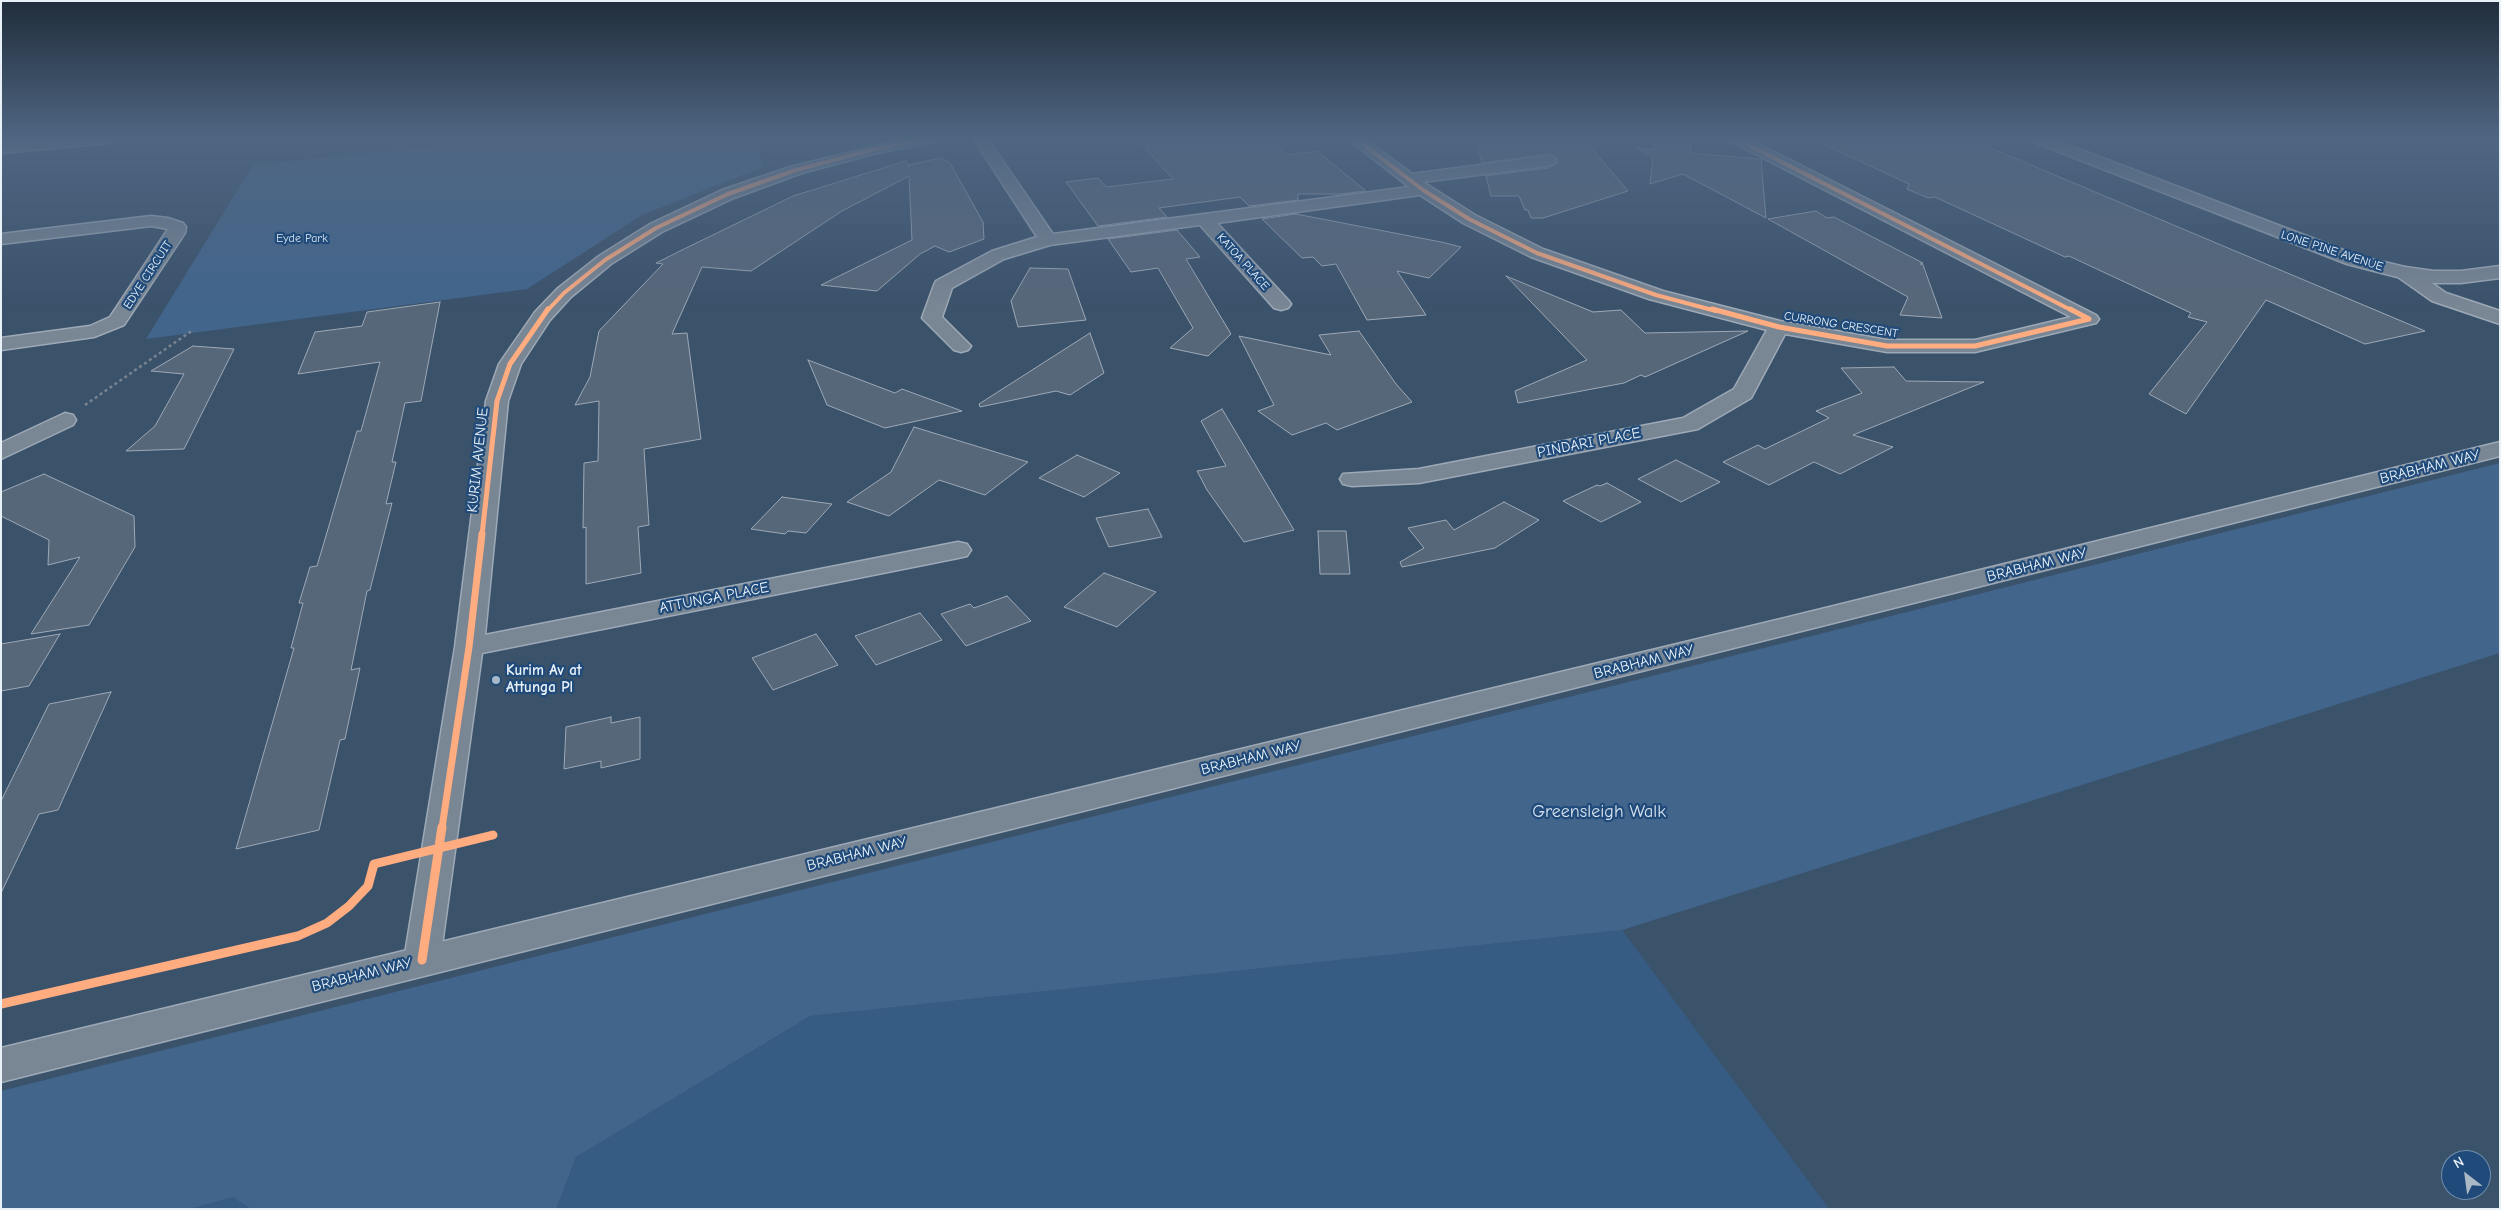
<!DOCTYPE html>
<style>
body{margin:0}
#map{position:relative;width:2501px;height:1210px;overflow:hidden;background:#3b526b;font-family:"Comic Neue",sans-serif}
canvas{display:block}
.frame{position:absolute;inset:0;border:2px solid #e8f1f8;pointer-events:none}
.north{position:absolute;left:2441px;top:1150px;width:50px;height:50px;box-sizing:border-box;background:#1f4a7a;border:1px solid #6f8dac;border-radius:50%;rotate:330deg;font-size:14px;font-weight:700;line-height:20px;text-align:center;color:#e8f1f8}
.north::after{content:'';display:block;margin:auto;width:18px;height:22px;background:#abb9c7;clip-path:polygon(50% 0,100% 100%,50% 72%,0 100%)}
</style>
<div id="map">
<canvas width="2501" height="1210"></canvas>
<div class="frame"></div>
<div class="north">N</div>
</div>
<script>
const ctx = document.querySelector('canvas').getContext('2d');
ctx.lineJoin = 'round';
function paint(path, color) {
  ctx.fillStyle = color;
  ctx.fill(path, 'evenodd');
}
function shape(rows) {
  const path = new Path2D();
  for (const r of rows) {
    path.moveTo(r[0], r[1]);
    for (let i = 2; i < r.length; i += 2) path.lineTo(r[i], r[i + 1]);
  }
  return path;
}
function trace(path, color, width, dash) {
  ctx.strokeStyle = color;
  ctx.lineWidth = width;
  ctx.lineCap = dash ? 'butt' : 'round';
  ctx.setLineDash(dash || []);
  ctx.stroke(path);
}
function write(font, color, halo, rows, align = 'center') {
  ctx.font = font + ' "Comic Neue",sans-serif';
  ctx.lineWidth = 4.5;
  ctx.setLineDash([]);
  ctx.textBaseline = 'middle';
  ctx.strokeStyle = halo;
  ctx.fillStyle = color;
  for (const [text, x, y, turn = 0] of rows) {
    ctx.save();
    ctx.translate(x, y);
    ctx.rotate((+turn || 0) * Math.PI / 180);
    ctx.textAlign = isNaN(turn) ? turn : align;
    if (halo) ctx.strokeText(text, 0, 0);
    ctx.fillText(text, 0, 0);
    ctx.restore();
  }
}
paint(shape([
 [1622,930,1829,1209,556,1209,576,1157,810,1016],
 [233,1196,251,1209,189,1209]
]), '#365c84');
paint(shape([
 [514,138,756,138,763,167,642,215,527,289,146,339,253,165],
 [2500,463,2500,653,1622,930,810,1016,576,1157,556,1209,251,1209,233,1197,189,1209,1,1209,1,1091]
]), '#42658c');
const building = shape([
 [1136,138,1268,138,1287,155,1317,151,1366,191,1340,194,1298,194,1298,200,1249,206,1240,197,1159,208,1167,217,1098,226,1066,182,1098,178,1106,187,1173,179,1136,138],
 [1476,138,1583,138,1628,191,1543,218,1531,218,1528,210,1525,210,1519,196,1491,196,1486,176,1549,168,1558,162,1556,157,1548,154,1482,163,1476,138],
 [1664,138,1691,138,1690,153,1761,159,1766,218,1683,174,1650,184,1653,157,1637,148,1654,150,1655,141,1663,142,1664,138],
 [1810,138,1967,138,2425,331,2365,344,2266,300,2186,414,2149,394,2207,322,2188,317,2191,313,2069,256,2065,257,1935,197,1928,198,1907,189,1909,184,1810,138],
 [941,158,950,163,983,222,984,239,949,252,935,246,920,254,877,291,821,285,912,240,909,176,842,211,751,271,702,267,672,334,687,333,701,439,644,449,649,525,638,527,641,573,586,584,586,527,583,528,584,463,598,461,599,401,575,405,590,377,599,331,663,264,656,263,682,250,793,196,906,161,909,167,909,165,941,158],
 [1816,211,1827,218,1834,217,1921,262,1921,265,1922,262,1942,318,1900,315,1908,297,1768,219,1816,211],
 [1296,214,1441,242,1461,247,1429,278,1397,271,1426,315,1367,320,1336,264,1322,266,1313,257,1302,258,1262,219,1296,214],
 [1177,230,1200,257,1186,259,1231,334,1208,356,1170,348,1193,328,1158,268,1131,272,1108,239,1177,230],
 [1030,268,1068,269,1086,320,1018,327,1011,301,1030,268],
 [1506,276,1593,312,1621,310,1645,333,1748,331,1645,377,1641,375,1624,383,1518,403,1515,391,1587,360,1506,276],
 [440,302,421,401,405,403,392,462,396,462,386,504,392,503,370,590,367,591,351,670,360,668,345,739,340,740,319,830,236,849,294,648,291,648,303,603,299,603,310,567,317,566,357,431,361,431,380,362,298,374,315,332,362,326,367,312,440,302],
 [1359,331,1396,384,1412,402,1337,430,1326,423,1292,435,1258,411,1274,405,1239,336,1331,355,1319,335,1359,331],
 [1090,333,1104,373,1070,395,1056,391,980,407,979,404,1090,333],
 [193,346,234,349,184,449,126,451,155,426,184,374,151,371,193,346],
 [808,360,895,393,902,389,962,411,885,428,827,405,808,360],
 [1894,367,1906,381,1984,382,1853,435,1893,447,1840,474,1814,462,1769,485,1723,462,1758,445,1765,449,1829,418,1816,411,1862,393,1841,368,1894,367],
 [1222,409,1294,530,1244,542,1207,490,1197,471,1226,466,1201,421,1222,409],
 [914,427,1028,462,985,495,939,480,889,516,847,502,891,472,914,427],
 [1077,455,1120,473,1084,497,1039,478,1077,455],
 [1676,460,1720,482,1681,502,1638,479,1676,460],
 [44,474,134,516,135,547,89,625,31,634,80,557,48,565,49,540,1,516,1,492,44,474],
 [1607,483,1641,502,1601,522,1563,501,1597,485,1600,486,1607,483],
 [782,497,832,504,806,533,788,531,785,534,751,529,782,497],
 [1504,502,1539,520,1495,548,1402,567,1400,562,1424,548,1408,528,1446,520,1454,530,1504,502],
 [1148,509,1162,537,1109,547,1096,518,1148,509],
 [1318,531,1346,531,1350,574,1320,574,1318,531],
 [1104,573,1156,592,1117,627,1064,607,1104,573],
 [1007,596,1031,621,966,646,941,614,970,604,974,608,1007,596],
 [920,613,942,640,876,665,855,636,920,613],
 [60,634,29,686,1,691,1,644,60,634],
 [816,634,838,665,773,690,752,658,816,634],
 [111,692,58,810,39,814,1,893,1,801,49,704,111,692],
 [611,717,611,723,640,717,640,759,601,768,601,761,564,769,566,727,611,717]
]);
paint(building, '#57677a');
trace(building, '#9da9b6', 1);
const street = shape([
 [908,138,938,138,935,141,873,154,802,173,734,198,662,232,611,264,571,297,550,320,521,364,508,401,485,635,958,542,967,544,971,550,967,556,958,558,482,653,440,960,435,971,422,975,409,971,404,960,455,647,486,401,499,364,535,312,557,289,599,256,650,224,722,190,790,167,908,138],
 [973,138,987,138,1053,234,1409,187,1347,138,1364,138,1412,174,1548,156,1554,158,1556,161,1554,164,1548,166,1423,182,1475,215,1543,249,1663,291,1780,321,1887,340,1975,340,2071,317,1730,141,1727,138,1747,138,2096,315,2099,319,2096,323,1975,352,1887,352,1785,334,1751,398,1698,429,1419,483,1352,486,1343,484,1340,479,1343,474,1419,469,1683,418,1734,389,1767,330,1649,299,1531,257,1463,223,1420,195,1217,223,1288,300,1291,304,1288,308,1281,310,1274,308,1200,225,1050,245,1004,259,952,288,942,317,971,346,968,350,961,352,954,350,922,318,934,285,936,281,992,251,1037,237,973,138],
 [151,216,168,218,183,223,186,227,185,233,124,325,94,337,1,350,1,338,90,326,110,317,168,229,151,226,1,244,1,234,151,216],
 [2405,267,2412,269,2446,293,2500,311,2500,324,2432,301,2398,277,2396,273,2398,269,2405,267],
 [65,413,73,415,76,420,73,425,1,459,1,443,65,413]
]);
const secondary = shape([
 [61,138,118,138,110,143,1,153,1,143,61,138],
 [2028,138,2050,138,2359,256,2405,267,2434,271,2461,271,2500,266,2500,278,2461,283,2434,283,2405,279,2347,264,2031,141,2028,138],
 [2500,442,2500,456,1,1082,1,1048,1789,617,2500,442]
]);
trace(street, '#9da9b6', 3);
trace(secondary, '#9da9b6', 3);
trace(shape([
 [85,405,193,330]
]), '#788491', 2.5, [3, 3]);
paint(street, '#798694');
paint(secondary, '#798694');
trace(shape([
 [1355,138,1423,190,1469,219,1537,253,1656,295,1716,311],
 [1735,138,2073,311],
 [547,311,564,293,605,260,656,228,728,194,796,170,871,150,930,138]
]), '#ffac80', 4);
trace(shape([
 [1712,309,1779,327,1887,346,1975,346,2089,319,2070,309],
 [482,535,497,401,510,364,548,309]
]), '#ffac80', 5);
trace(shape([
 [442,828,469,647,482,534]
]), '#ffac80', 7);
trace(shape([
 [422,960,442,827],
 [1,1004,298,936,327,923,349,906,368,886,374,864,493,835]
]), '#ffac80', 9);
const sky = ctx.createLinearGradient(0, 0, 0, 307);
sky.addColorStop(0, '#202d3b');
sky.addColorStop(0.45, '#4f6682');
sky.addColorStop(1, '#4f668200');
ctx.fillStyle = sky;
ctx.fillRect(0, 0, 2501, 307);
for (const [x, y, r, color] of [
 [496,680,5,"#abb9c7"]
]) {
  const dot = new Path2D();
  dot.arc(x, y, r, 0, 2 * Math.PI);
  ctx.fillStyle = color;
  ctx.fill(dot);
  trace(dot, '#1f4a7a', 2);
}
write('12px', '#d8e3ee', '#1f4a7a', [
 ["Eyde Park",302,239]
]);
write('12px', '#e8f1f8', '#1f4a7a', [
 ["LONE PINE AVENUE",2332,251,18],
 ["KATOA PLACE",1243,262,48],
 ["EDYE CIRCUIT",148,275,-57],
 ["CURRONG CRESCENT",1841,325,9]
]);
write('15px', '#e8f1f8', '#1f4a7a', [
 ["PINDARI PLACE",1589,443,-11],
 ["KURIM AVENUE",478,460,-84],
 ["BRABHAM WAY",2430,467,-14],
 ["BRABHAM WAY",2037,565,-14],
 ["ATTUNGA PLACE",714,598,-11],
 ["BRABHAM WAY",1644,662,-14],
 ["BRABHAM WAY",1251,758,-14],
 ["BRABHAM WAY",857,854,-14],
 ["BRABHAM WAY",362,975,-14]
]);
write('bold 15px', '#e8f1f8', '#1f4a7a', [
 ["Kurim Av at",506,671],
 ["Attunga Pl",506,688]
], 'left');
write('18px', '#d8e3ee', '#1f4a7a', [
 ["Greensleigh Walk",1599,812]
]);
</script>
